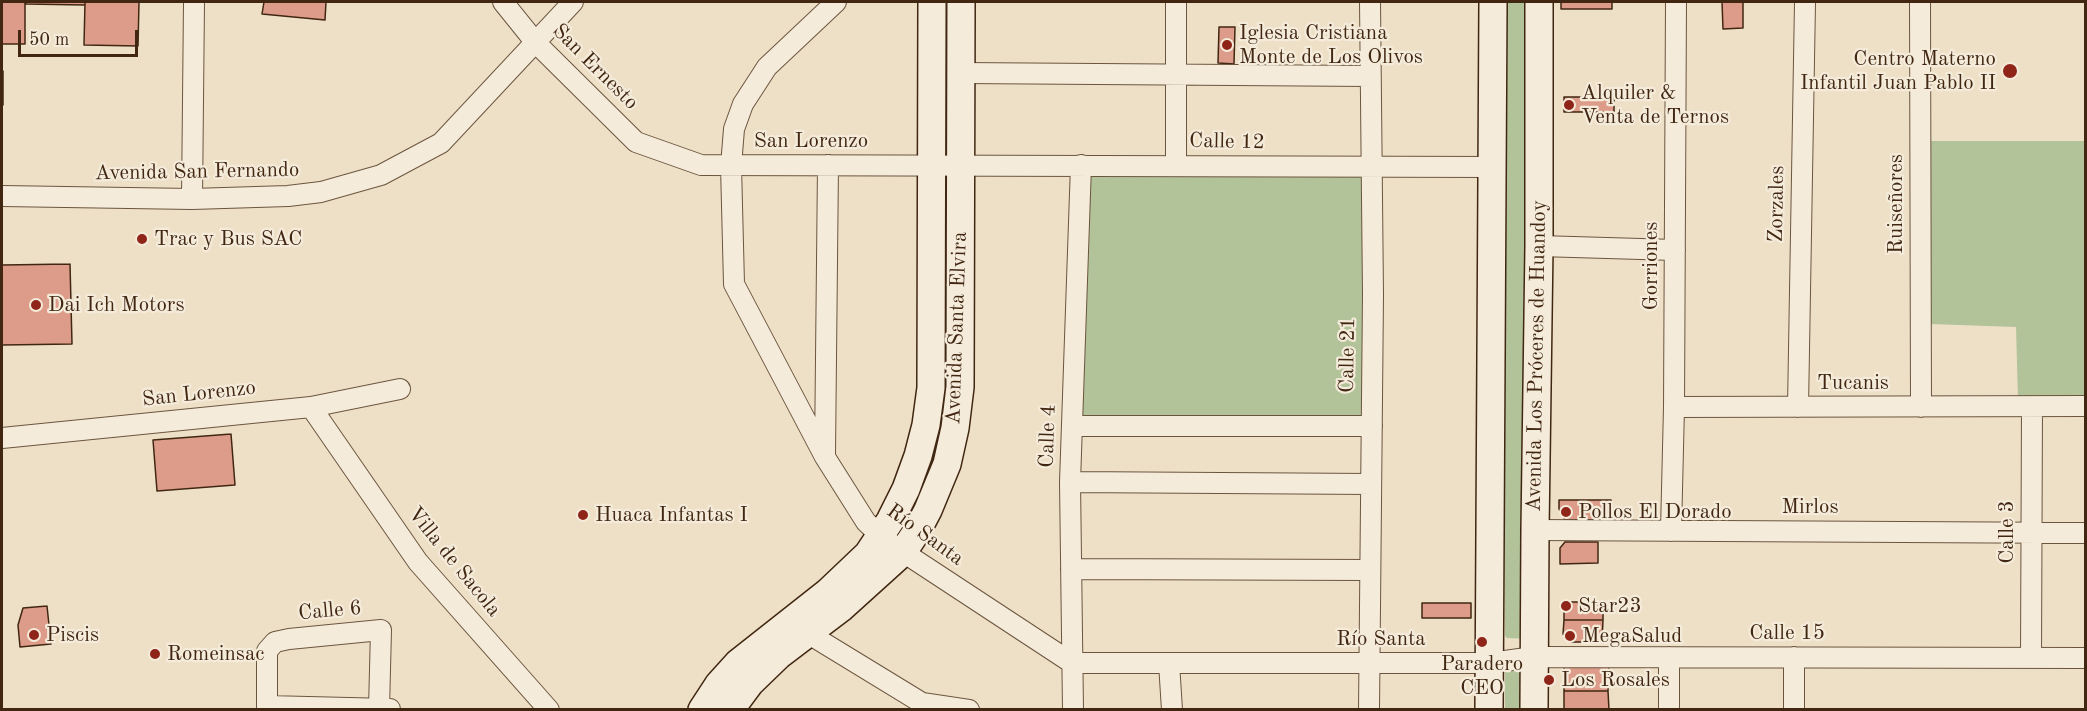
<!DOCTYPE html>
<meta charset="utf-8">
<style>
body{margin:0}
#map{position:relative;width:2087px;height:711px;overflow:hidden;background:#eee0c6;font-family:"Old Standard TT",serif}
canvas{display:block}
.frame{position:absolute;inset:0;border:3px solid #412712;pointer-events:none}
.scale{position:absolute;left:18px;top:30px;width:120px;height:27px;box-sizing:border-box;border:3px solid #412712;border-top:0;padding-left:8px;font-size:18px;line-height:21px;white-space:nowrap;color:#412712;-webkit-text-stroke:4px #f4ebda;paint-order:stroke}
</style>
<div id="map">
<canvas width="2087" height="711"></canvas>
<div class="frame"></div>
<div class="scale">50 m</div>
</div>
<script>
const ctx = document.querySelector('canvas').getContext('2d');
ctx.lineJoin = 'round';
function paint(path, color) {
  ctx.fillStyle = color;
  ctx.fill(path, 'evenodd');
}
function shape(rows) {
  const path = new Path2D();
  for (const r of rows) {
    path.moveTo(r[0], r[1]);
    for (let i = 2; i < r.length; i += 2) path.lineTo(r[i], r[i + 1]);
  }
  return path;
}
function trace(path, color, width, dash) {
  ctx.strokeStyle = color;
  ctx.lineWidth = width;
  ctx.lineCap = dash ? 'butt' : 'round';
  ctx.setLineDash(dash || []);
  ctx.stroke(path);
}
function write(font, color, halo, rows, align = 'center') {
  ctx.font = font + ' "Old Standard TT",serif';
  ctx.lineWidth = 4.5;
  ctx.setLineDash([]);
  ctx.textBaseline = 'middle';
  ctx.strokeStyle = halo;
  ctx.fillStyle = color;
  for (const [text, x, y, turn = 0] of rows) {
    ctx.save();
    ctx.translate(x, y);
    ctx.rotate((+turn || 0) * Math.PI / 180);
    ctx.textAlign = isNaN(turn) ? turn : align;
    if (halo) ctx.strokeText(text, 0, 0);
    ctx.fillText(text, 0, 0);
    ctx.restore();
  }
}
paint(shape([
 [1507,2,1532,2,1531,639,1507,638,1505,636,1504,526],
 [1929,141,2085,141,2085,399,2018,400,2016,327,1930,324],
 [1367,172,1365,422,1081,423,1084,175],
 [1505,668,1527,668,1531,709,1505,710]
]), '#b2c39a');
const building = shape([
 [2,2,25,2,25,44,2,44,2,2],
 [26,2,85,2,85,5,26,4,26,2],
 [85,2,139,2,138,46,84,45,85,2],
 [264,2,326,2,325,20,262,14,264,2],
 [1561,2,1612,2,1612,9,1561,9,1561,2],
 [1722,2,1743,2,1743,28,1723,29,1722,2],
 [1219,27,1235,27,1234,64,1218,63,1219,27],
 [2,71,3,71,3,105,2,105,2,71],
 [1564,97,1614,97,1614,112,1564,112,1564,97],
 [70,264,72,344,2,345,2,265,70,264],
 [231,434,235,485,157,491,153,440,231,434],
 [1559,500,1611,500,1611,520,1565,520,1559,509,1559,500],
 [1565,542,1598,542,1598,563,1560,564,1560,548,1565,542],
 [1564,602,1603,602,1603,620,1564,620,1564,602],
 [1422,603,1471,603,1471,618,1422,618,1422,603],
 [47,606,51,644,20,647,18,625,23,608,47,606],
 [1564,620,1603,620,1602,642,1571,642,1563,634,1564,620],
 [1564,666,1609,667,1608,691,1564,691,1564,666],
 [1564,691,1608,691,1609,710,1564,710,1564,691]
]);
paint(building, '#dd9c89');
trace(building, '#412712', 1.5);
const street = shape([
 [503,2,536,43,636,142,701,165,1494,167],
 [836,2,767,67,743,104,734,129,731,166,734,284,825,457,866,522,881,536,903,552,1072,663,1490,663,1534,657,2086,658],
 [1176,2,1176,166],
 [1920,2,1921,407],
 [961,73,1370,76],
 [2,196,192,199,288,196,321,192,381,175,441,143,573,2],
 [192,199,194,2],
 [1539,246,1675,250],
 [311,407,418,562,549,710],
 [1674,407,2086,406],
 [1798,407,1805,2],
 [1072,426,1372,426],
 [2,438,311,407,400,389],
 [825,454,828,165],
 [1070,482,1371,484],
 [1535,530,2086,533],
 [1671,531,1674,407,1676,2],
 [1071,569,1370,570],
 [809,634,922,703,969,710],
 [1669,657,1669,710],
 [2031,658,2032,407],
 [1169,663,1172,710],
 [267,706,390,709],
 [267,710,267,651,275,642,289,639,381,630,379,709],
 [1073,710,1070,482,1081,165],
 [1369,710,1373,295,1370,2],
 [1794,710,1794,657]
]);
const secondary = shape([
 [702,710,719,684,738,663,828,592,868,554,890,521,906,489,918,456,926,425,931,388,932,2],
 [730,710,750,683,779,655,841,608,903,552,917,531,928,510,947,464,955,428,960,387,961,2],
 [1489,710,1493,2],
 [1534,710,1535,530,1539,246,1539,2]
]);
trace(street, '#6c553f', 22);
trace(secondary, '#412712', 30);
trace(street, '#f4ebda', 20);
trace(secondary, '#f4ebda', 27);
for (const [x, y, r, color] of [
 [1227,45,6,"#8f2418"],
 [2010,71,8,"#8f2418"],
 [1569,105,6,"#8f2418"],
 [142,239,6,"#8f2418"],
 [36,305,6,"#8f2418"],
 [1566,512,6,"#8f2418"],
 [583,515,6,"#8f2418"],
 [1566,606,6,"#8f2418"],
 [34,635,6,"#8f2418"],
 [1570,636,6,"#8f2418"],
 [1482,642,6,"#8f2418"],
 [155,654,6,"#8f2418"],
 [1549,680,6,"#8f2418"]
]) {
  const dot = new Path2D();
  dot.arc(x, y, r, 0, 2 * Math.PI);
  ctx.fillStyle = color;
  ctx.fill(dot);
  trace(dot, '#f4ebda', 2);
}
write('21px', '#412712', '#f4ebda', [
 ["Iglesia Cristiana",1239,33],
 ["Monte de Los Olivos",1239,57],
 ["Centro Materno",1996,59,"right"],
 ["Infantil Juan Pablo II",1996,83,"right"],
 ["Alquiler &",1581,93],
 ["Venta de Ternos",1581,117],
 ["Trac y Bus SAC",154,239],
 ["Dai Ich Motors",48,305],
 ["Pollos El Dorado",1578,512],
 ["Huaca Infantas I",595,515],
 ["Star23",1578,606],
 ["Piscis",46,635],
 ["MegaSalud",1582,636],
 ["Romeinsac",167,654],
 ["Paradero",1482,664,"center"],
 ["CEO",1482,688,"center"],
 ["Los Rosales",1561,680]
], 'left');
write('21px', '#412712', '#f4ebda', [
 ["San Ernesto",595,67,45],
 ["San Lorenzo",811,141],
 ["Calle 12",1227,142,1],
 ["Avenida San Fernando",197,172,-1],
 ["Zorzales",1777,204,-89],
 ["Ruiseñores",1896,204,-90],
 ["Gorriones",1651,266,-90],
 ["Avenida Santa Elvira",957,328,-88],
 ["Calle 21",1348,355,-89],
 ["Avenida Los Próceres de Huandoy",1537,356,-89],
 ["Tucanis",1853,383],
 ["San Lorenzo",199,394,-6],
 ["Calle 4",1048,436,-88],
 ["Mirlos",1810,507],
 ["Calle 3",2007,532,-90],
 ["Río Santa",925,535,36],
 ["Villa de Sacola",454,562,51],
 ["Calle 6",330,611,-5],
 ["Calle 15",1787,633],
 ["Río Santa",1381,639]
]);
</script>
